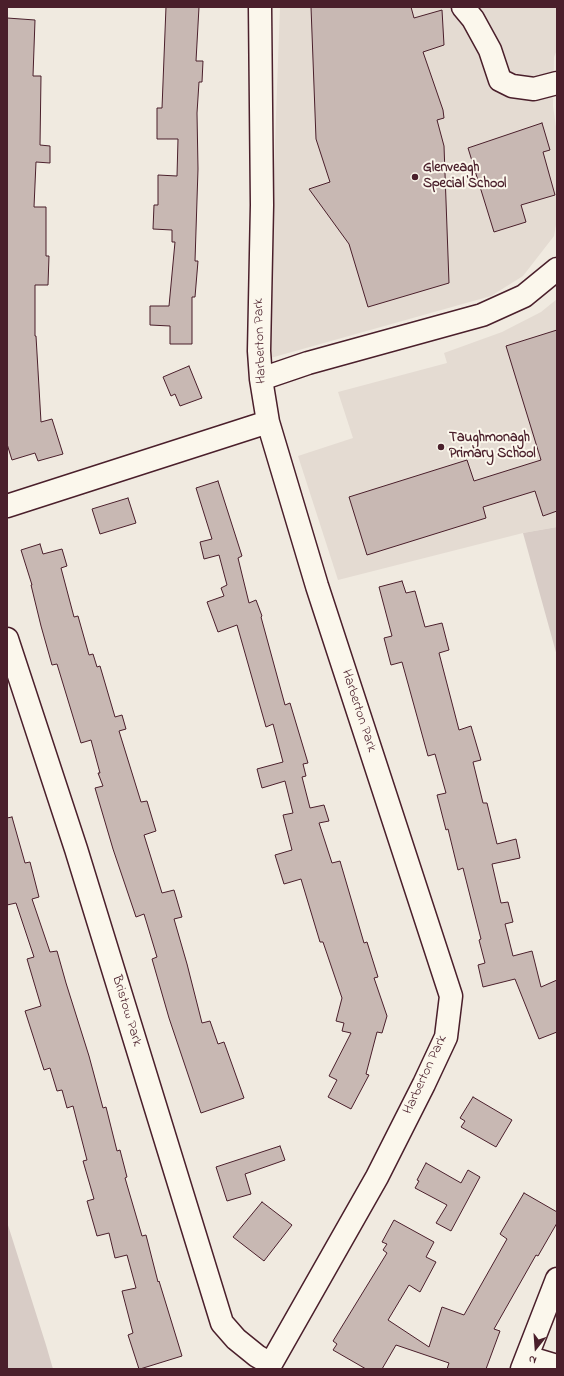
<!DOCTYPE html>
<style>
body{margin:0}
#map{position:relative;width:564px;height:1376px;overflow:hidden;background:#f0eae0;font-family:"Indie Flower",sans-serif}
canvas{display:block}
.frame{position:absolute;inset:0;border:8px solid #4a1f2b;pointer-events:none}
.north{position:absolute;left:516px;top:1328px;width:40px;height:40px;-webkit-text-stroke:3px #fbf7ec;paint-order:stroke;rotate:197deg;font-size:11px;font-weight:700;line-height:16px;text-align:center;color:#4a1f2b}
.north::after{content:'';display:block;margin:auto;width:14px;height:18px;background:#4a1f2b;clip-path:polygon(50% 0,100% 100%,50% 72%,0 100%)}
</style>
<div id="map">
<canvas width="564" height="1376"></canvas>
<div class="frame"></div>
<div class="north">N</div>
</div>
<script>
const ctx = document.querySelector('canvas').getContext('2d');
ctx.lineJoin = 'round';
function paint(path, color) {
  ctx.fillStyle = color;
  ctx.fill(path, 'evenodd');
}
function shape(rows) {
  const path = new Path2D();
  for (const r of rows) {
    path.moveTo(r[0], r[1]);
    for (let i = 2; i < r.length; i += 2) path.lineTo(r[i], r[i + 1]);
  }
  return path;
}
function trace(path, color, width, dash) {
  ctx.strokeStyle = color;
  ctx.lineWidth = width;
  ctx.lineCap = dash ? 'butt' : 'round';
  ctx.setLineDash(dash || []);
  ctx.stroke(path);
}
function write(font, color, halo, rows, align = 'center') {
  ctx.font = font + ' "Indie Flower",sans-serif';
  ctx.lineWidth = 4;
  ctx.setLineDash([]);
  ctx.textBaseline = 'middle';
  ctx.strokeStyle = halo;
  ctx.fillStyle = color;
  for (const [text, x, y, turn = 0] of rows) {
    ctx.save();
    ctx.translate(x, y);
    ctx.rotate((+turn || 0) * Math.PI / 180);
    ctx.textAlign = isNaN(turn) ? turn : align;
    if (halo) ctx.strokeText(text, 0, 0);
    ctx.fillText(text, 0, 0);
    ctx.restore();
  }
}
paint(shape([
 [280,7,557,7,557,50,554,57,553,106,557,134,557,219,554,236,523,276,491,296,267,359],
 [557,299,557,527,523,533,338,580,298,456,353,438,338,392,447,363,444,353,502,332,541,312]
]), '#e4dbd2');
paint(shape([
 [557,527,557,656,523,533],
 [7,1222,46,1345,53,1369,7,1369]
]), '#d8ccc6');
const building = shape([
 [166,7,199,7,196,61,203,61,202,82,199,82,197,113,198,169,195,261,198,261,195,297,192,297,192,344,170,344,170,326,150,325,150,306,169,306,175,242,172,242,172,230,153,229,154,205,158,205,158,175,177,176,178,139,157,139,157,108,162,108,166,7],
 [311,7,411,7,414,18,442,10,444,45,423,52,443,110,444,118,437,120,444,146,449,283,368,307,349,244,309,189,330,182,316,139,311,7],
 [7,18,35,20,33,76,41,76,40,145,50,146,50,163,36,162,34,207,46,207,46,256,49,256,48,285,35,285,35,336,36,336,41,422,52,419,63,454,38,461,35,453,12,460,7,444,7,18],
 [542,123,550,150,543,152,555,195,521,205,526,222,494,232,468,148,542,123],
 [557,330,557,511,543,516,535,491,483,507,486,518,367,555,349,497,467,460,474,481,541,460,506,346,557,330],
 [189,366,202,398,180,406,175,394,171,396,163,377,189,366],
 [218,481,242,556,238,558,249,603,256,600,262,616,261,617,285,705,290,703,308,763,303,764,306,776,302,777,310,808,324,805,329,821,319,823,332,863,340,861,364,943,367,942,378,977,374,978,387,1016,382,1033,377,1032,366,1074,369,1075,351,1109,328,1097,337,1080,329,1076,351,1033,342,1031,344,1023,336,1021,342,998,323,942,320,942,301,879,284,884,275,855,292,850,283,815,293,813,285,781,262,788,257,769,283,762,273,724,266,727,237,625,218,632,207,602,224,596,221,588,227,585,219,555,204,559,200,542,212,539,196,488,218,481],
 [128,498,136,523,100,534,92,509,128,498],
 [40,544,43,554,62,549,67,566,61,568,74,617,78,616,89,655,93,654,97,667,100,666,115,717,122,715,126,729,119,731,141,802,147,801,156,831,144,835,162,893,174,890,182,917,174,919,187,964,202,1023,210,1021,218,1044,224,1042,244,1098,201,1113,169,1018,152,959,157,957,144,914,136,917,113,849,95,788,103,786,98,773,100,773,91,740,81,743,57,664,52,665,41,626,31,585,32,585,21,550,40,544],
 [402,581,406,593,415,591,425,627,442,623,449,650,439,653,459,730,471,726,481,760,473,762,483,803,487,803,497,844,516,839,520,858,492,864,501,903,508,902,513,922,505,924,513,956,532,951,541,987,557,980,557,1032,539,1039,515,979,483,987,478,965,485,963,479,940,481,939,463,868,458,870,448,829,446,830,437,795,446,793,435,754,428,756,402,662,391,665,384,638,392,636,379,587,402,581],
 [12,817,25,863,30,862,39,897,32,899,50,952,57,951,66,983,89,1056,103,1108,106,1107,117,1151,120,1150,127,1177,125,1178,142,1236,146,1235,158,1282,159,1281,182,1356,140,1369,139,1369,128,1335,133,1333,122,1291,136,1288,127,1255,115,1258,109,1233,97,1236,87,1201,94,1199,83,1161,87,1160,73,1106,67,1108,62,1090,57,1091,50,1068,44,1070,25,1011,41,1006,27,959,34,957,16,903,7,905,7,818,12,817],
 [473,1097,512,1120,496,1147,461,1127,465,1121,460,1118,473,1097],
 [280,1146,285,1160,245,1174,251,1194,227,1201,216,1167,280,1146],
 [426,1163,461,1183,468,1170,480,1177,451,1231,436,1223,447,1205,415,1188,419,1181,417,1180,426,1163],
 [524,1193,557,1212,557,1223,538,1256,536,1255,494,1329,500,1331,486,1369,447,1369,449,1363,396,1345,382,1369,366,1369,333,1350,337,1344,333,1341,387,1253,383,1250,387,1244,382,1242,394,1220,434,1242,426,1257,436,1262,420,1292,409,1285,388,1320,429,1347,442,1307,464,1315,507,1239,500,1234,524,1193],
 [262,1202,292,1225,264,1261,233,1237,262,1202]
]);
paint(building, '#c8b8b3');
trace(building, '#4a1f2b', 1);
const minor = shape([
 [260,7,262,205,259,351,261,379,268,422,317,586,451,996,446,1037,424,1084,377,1177,268,1369],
 [463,7,473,19,490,50,500,80,512,86,534,89,557,83],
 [261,379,308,363,482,315,524,296,557,269],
 [7,506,268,422],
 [7,639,76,849,222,1323,236,1339,257,1356,271,1364],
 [527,1357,557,1366],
 [522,1369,557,1279]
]);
trace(minor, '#4a1f2b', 25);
trace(minor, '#fbf7ec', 22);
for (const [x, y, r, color] of [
 [415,177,4,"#4a1f2b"],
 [441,447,4,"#4a1f2b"]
]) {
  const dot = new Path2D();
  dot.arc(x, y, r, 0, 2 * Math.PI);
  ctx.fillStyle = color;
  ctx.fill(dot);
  trace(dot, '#fbf7ec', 1.5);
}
write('bold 14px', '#4a1f2b', '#fbf7ec', [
 ["Glenveagh",423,169],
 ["Special School",423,185],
 ["Taughmonagh",449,439],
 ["Primary School",449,455]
], 'left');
write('14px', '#4a1f2b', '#fbf7ec', [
 ["Harberton Park",261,341,-92],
 ["Harberton Park",358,711,72],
 ["Bristow Park",126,1011,73],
 ["Harberton Park",426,1075,-65]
]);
</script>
